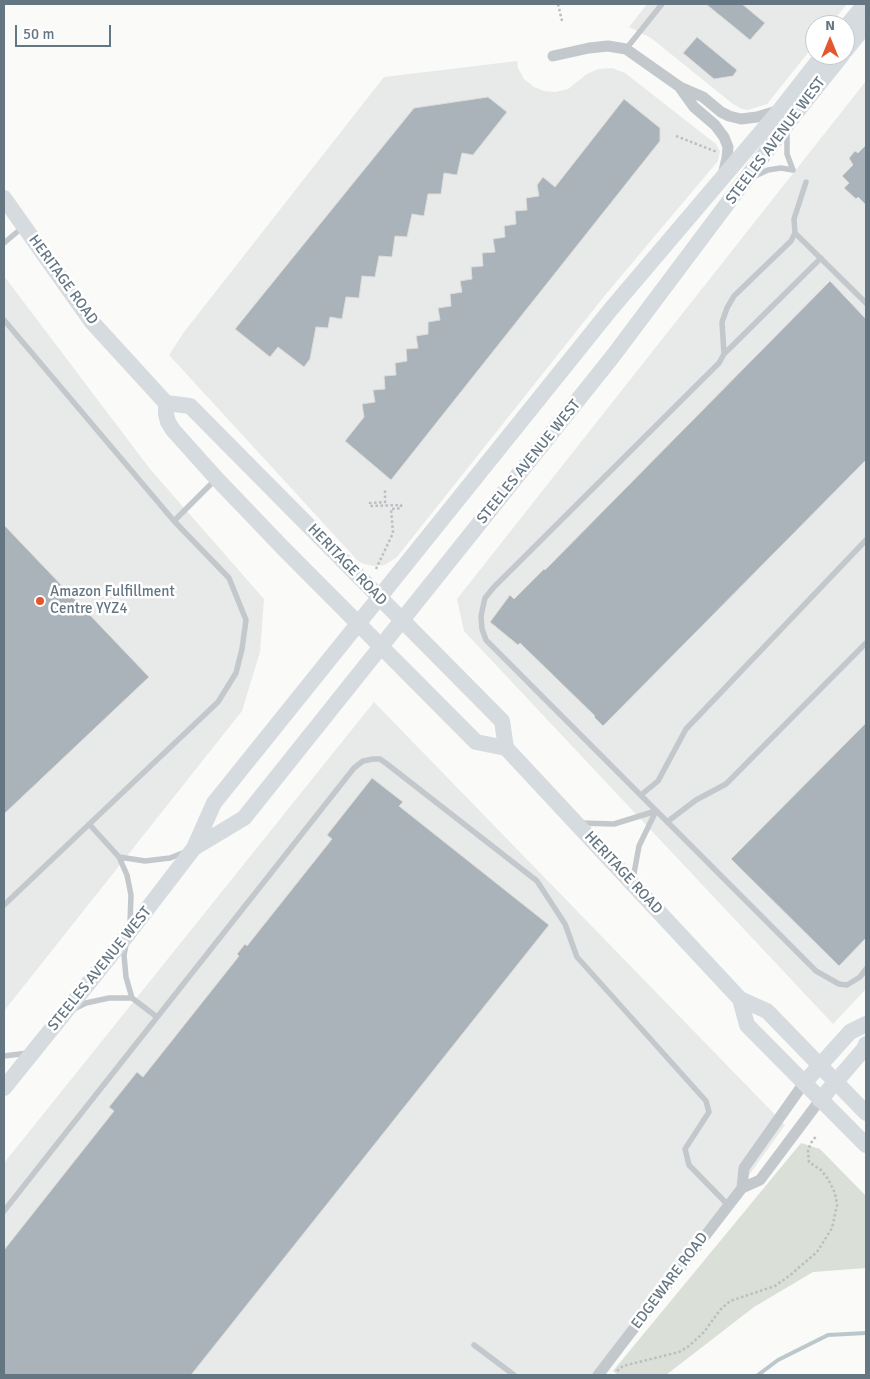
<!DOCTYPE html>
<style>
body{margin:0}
#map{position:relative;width:870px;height:1379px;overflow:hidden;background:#fafaf8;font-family:Signika,sans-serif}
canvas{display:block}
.frame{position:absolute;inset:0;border:5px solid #657683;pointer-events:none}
.north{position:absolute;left:805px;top:15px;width:50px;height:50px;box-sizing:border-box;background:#fff;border:1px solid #c1c8cd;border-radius:50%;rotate:0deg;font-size:14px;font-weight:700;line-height:20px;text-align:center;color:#657683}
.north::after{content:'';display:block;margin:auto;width:18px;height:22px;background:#e4572e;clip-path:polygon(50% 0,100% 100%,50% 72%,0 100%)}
.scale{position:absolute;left:15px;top:25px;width:96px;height:22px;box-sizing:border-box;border:2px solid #657683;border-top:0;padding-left:6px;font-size:15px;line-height:18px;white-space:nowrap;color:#657683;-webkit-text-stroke:4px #fff;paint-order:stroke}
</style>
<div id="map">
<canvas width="870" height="1379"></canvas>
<div class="frame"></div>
<div class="north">N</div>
<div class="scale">50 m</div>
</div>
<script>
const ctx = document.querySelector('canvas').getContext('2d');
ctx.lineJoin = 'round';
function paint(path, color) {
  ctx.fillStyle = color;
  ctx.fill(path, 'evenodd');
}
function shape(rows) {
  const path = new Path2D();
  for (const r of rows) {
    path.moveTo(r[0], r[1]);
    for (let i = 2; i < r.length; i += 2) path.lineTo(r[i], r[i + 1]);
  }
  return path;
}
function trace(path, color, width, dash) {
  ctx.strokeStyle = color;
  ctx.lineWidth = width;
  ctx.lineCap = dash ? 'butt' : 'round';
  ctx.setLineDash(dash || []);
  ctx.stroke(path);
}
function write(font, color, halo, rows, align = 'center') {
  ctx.font = font + ' Signika,sans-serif';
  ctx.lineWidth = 5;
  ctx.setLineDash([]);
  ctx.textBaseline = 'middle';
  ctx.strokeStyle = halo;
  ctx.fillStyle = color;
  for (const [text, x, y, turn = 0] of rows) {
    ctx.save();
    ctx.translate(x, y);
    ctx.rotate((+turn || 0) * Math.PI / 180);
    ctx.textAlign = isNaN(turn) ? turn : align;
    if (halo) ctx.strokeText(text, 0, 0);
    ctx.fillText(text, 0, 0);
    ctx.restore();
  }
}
paint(shape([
 [647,4,847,4,830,25,815,25,815,44,767,104,748,110,742,109,733,104,651,38,629,27],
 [517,61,518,68,524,79,534,87,544,91,555,92,568,89,587,74,598,69,612,68,625,73,716,144,720,151,718,161,606,294,397,557,385,565,374,566,364,564,358,561,169,355,184,332,384,77],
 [866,81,866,989,833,1024,464,631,457,599],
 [4,276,150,469,264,599,260,652,242,711,4,1011],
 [374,702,785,1125,606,1375,4,1375,4,1163]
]), '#e8e9e9');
paint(shape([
 [801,1143,820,1149,866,1196,866,1268,813,1272,754,1307,666,1375,618,1375,613,1371]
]), '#dadfd7');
trace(shape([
 [758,1375,778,1360,828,1335,866,1333]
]), '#bbc7cb', 4);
const building = shape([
 [706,4,742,4,765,23,750,40,706,4],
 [697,37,737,70,733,76,714,79,683,53,697,37],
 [488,97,507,112,473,155,462,153,457,175,444,173,441,194,428,194,424,216,412,214,407,237,395,236,392,257,379,256,375,277,362,276,359,298,346,297,342,319,330,317,328,328,316,327,310,359,304,367,278,347,270,357,235,329,414,108,488,97],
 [624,99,660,128,660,141,391,480,345,441,364,417,362,404,375,402,373,390,385,389,384,376,396,375,395,363,407,361,406,349,418,348,416,336,428,334,428,322,440,320,438,308,451,306,450,294,462,292,460,281,472,279,471,267,483,266,482,253,495,252,493,239,505,237,504,226,516,224,515,211,527,210,526,198,539,196,537,185,543,177,555,187,624,99],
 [866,145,866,205,858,197,856,199,844,188,849,183,842,176,853,165,849,158,855,151,858,153,866,145],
 [830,281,866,319,866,460,603,726,594,717,595,716,520,643,518,645,490,622,510,595,514,599,544,569,545,570,830,281],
 [4,525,149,677,4,814,4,525],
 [866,723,866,938,839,966,731,859,866,723],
 [372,778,403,802,399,806,549,925,191,1375,4,1375,4,1250,114,1111,109,1107,137,1072,143,1077,239,956,237,954,245,944,247,946,332,839,327,835,372,778]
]);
paint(building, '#aab3b9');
trace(building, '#dcdcda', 1);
trace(shape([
 [558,4,562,21],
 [676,136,717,152],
 [376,569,393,533,391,509,401,508,401,505,370,506,370,503,385,502,385,488],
 [617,1371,623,1366,679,1352,689,1346,704,1332,720,1310,730,1301,775,1286,789,1276,817,1252,832,1228,837,1205,835,1193,828,1179,821,1170,809,1162,808,1150,811,1143,817,1135]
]), '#bbbfc2', 2.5, [2.5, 2.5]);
trace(shape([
 [626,49,662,4],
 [787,131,787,154,793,170],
 [755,176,768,170,781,168,793,170],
 [806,182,794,219,795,233,791,241,734,296,727,308,722,322,724,354,719,363,494,587,485,598,481,616,482,629,486,640,816,971,839,984,847,985,860,977,866,969],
 [795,233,866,303],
 [4,243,23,227],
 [4,320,174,521,229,578,246,620,242,649,236,673,218,702,4,905],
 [724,354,821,258],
 [174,521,215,480],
 [641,795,658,781,686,729,866,540],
 [667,822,696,800,726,784,866,643],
 [580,823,614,824,656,811],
 [89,824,119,857,127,875,131,895,130,923],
 [119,857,145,861,170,858,185,852],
 [633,879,639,846,656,811],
 [126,945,124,955,126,977,132,998,157,1017],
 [76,1008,86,1003,109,998,132,998],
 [4,1056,28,1053],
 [4,1211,354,768,363,761,373,759,380,759,387,764,537,881,565,924,577,957,706,1101,709,1112,685,1149,689,1165,728,1205],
 [474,1345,514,1375]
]), '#c3c8cc', 5.5);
trace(shape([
 [553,56,589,48,608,46,626,49,680,87,703,97,721,112,729,116,741,119,757,117,780,110],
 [681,89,694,107,715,125,724,137,728,147,727,158,723,175],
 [742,1188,744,1168,804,1083],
 [598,1375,742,1188,760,1180,820,1100]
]), '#c3c8cc', 11);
trace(shape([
 [845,28,865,4],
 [845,51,866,25],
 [4,198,91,321,166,403,166,414,168,422,173,430,216,478,283,548,476,742,506,748],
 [166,403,190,406,502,721,506,748,740,999,767,1011,866,1113],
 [194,848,244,818,613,356,787,124,842,55],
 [740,999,747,1025,866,1145],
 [804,1083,850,1032,866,1024],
 [4,1088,128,934,194,848,214,803,611,309,780,110,823,55],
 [820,1100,864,1049,866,1044]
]), '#d6dbdf', 16);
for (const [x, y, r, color] of [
 [40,601,5,"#e4572e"]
]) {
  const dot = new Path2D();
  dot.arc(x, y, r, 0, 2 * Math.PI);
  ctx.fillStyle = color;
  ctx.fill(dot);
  trace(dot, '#fff', 2);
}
write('15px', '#657683', '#fff', [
 ["STEELES AVENUE WEST",776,141,-53],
 ["HERITAGE ROAD",63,280,54],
 ["STEELES AVENUE WEST",529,462,-51],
 ["HERITAGE ROAD",347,565,46],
 ["HERITAGE ROAD",623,873,47],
 ["STEELES AVENUE WEST",100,969,-51],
 ["EDGEWARE ROAD",670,1281,-53]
]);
write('15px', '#657683', '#fff', [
 ["Amazon Fulfillment",50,592],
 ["Centre YYZ4",50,609]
], 'left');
</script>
